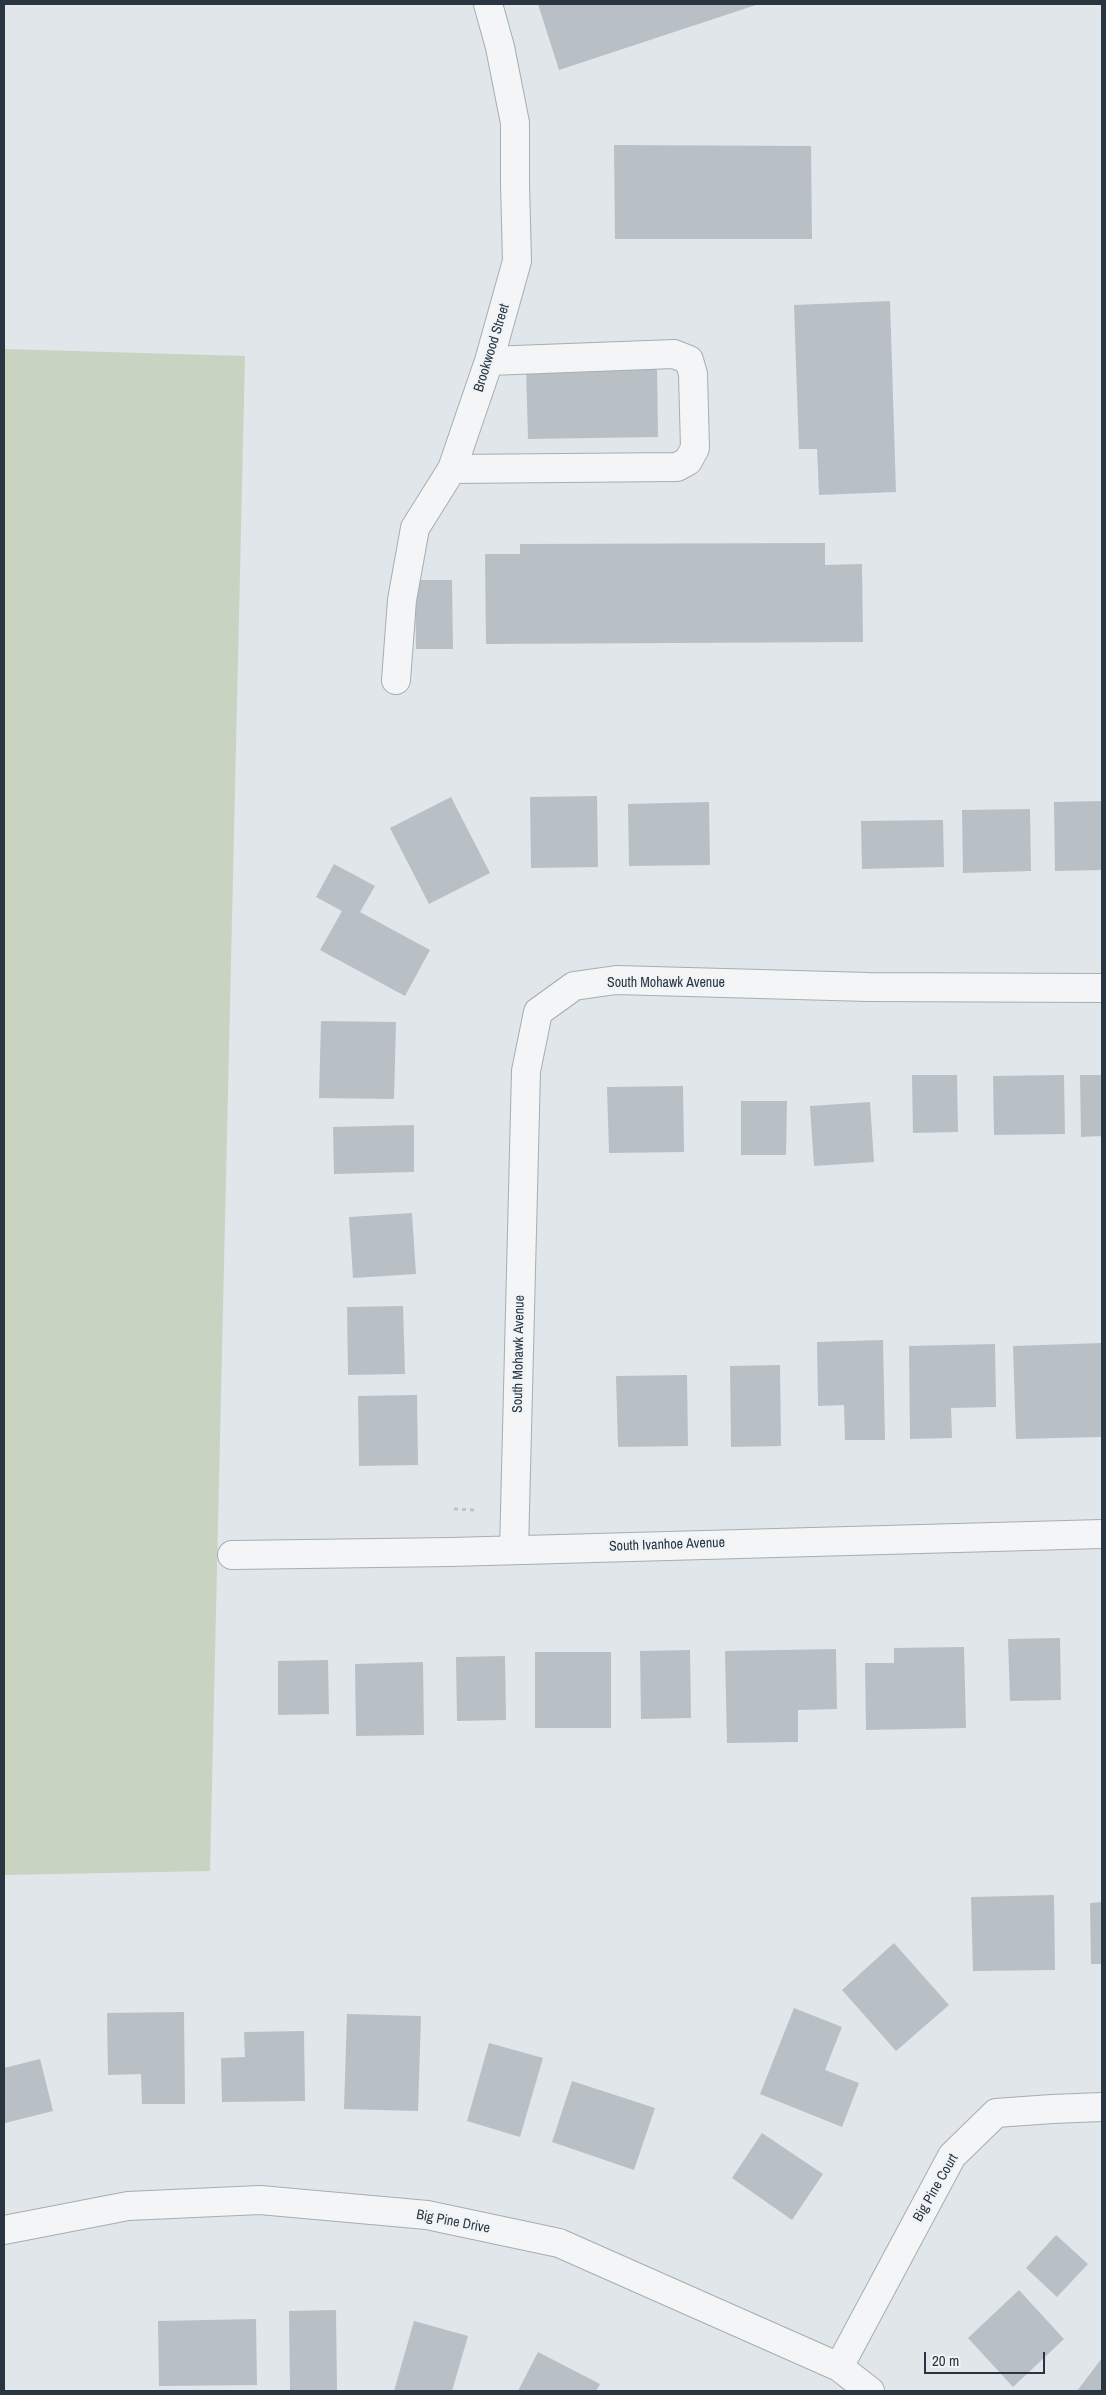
<!DOCTYPE html>
<style>
body{margin:0}
#map{position:relative;width:1106px;height:2395px;overflow:hidden;background:#e0e6e9;font-family:"Archivo Narrow",sans-serif}
canvas{display:block}
.frame{position:absolute;inset:0;border:5px solid #293641;pointer-events:none}
.scale{position:absolute;left:924px;top:2352px;width:121px;height:22px;box-sizing:border-box;border:2px solid #293641;border-top:0;padding-left:6px;font-size:15px;line-height:18px;white-space:nowrap;color:#293641;-webkit-text-stroke:4px #f0f4f7;paint-order:stroke}
</style>
<div id="map">
<canvas width="1106" height="2395"></canvas>
<div class="frame"></div>
<div class="scale">20 m</div>
</div>
<script>
const ctx = document.querySelector('canvas').getContext('2d');
ctx.lineJoin = 'round';
function paint(path, color) {
  ctx.fillStyle = color;
  ctx.fill(path, 'evenodd');
}
function shape(rows) {
  const path = new Path2D();
  for (const r of rows) {
    path.moveTo(r[0], r[1]);
    for (let i = 2; i < r.length; i += 2) path.lineTo(r[i], r[i + 1]);
  }
  return path;
}
function trace(path, color, width, dash) {
  ctx.strokeStyle = color;
  ctx.lineWidth = width;
  ctx.lineCap = dash ? 'butt' : 'round';
  ctx.setLineDash(dash || []);
  ctx.stroke(path);
}
function write(font, color, halo, rows, align = 'center') {
  ctx.font = font + ' "Archivo Narrow",sans-serif';
  ctx.lineWidth = 5;
  ctx.setLineDash([]);
  ctx.textBaseline = 'middle';
  ctx.strokeStyle = halo;
  ctx.fillStyle = color;
  for (const [text, x, y, turn = 0] of rows) {
    ctx.save();
    ctx.translate(x, y);
    ctx.rotate((+turn || 0) * Math.PI / 180);
    ctx.textAlign = isNaN(turn) ? turn : align;
    if (halo) ctx.strokeText(text, 0, 0);
    ctx.fillText(text, 0, 0);
    ctx.restore();
  }
}
paint(shape([
 [4,349,245,356,210,1871,4,1875]
]), '#c9d3c1');
paint(shape([
 [538,4,759,4,559,70],
 [614,145,811,146,812,239,615,239],
 [890,301,896,492,819,495,817,449,799,449,794,305],
 [657,365,658,437,528,439,526,367],
 [825,543,825,565,862,564,863,642,486,644,485,554,520,554,520,544],
 [415,580,452,580,453,649,416,649],
 [597,796,598,867,531,868,530,797],
 [451,797,490,873,429,904,390,828],
 [1102,801,1102,870,1055,871,1054,802],
 [709,802,710,865,629,866,628,804],
 [1030,809,1031,871,963,873,962,810],
 [943,820,944,867,862,869,861,821],
 [334,864,375,886,360,912,430,950,405,996,320,950,342,911,316,897],
 [321,1021,396,1022,394,1099,319,1098],
 [912,1075,957,1075,958,1132,913,1133],
 [1064,1075,1065,1134,994,1135,993,1076],
 [1080,1075,1102,1075,1102,1136,1081,1137],
 [683,1086,684,1152,609,1153,607,1087],
 [741,1101,787,1101,786,1155,741,1155],
 [870,1102,874,1162,814,1166,810,1106],
 [414,1125,414,1172,334,1174,333,1127],
 [412,1213,416,1274,353,1278,349,1217],
 [403,1306,405,1374,348,1375,347,1307],
 [883,1340,885,1440,845,1440,844,1405,818,1406,817,1342],
 [1102,1343,1102,1437,1016,1439,1013,1346],
 [995,1344,996,1407,951,1408,952,1438,910,1439,909,1346],
 [780,1365,781,1446,731,1447,730,1366],
 [687,1375,688,1446,618,1447,616,1376],
 [417,1395,418,1465,359,1466,358,1396],
 [1060,1638,1061,1700,1010,1701,1008,1639],
 [964,1647,966,1728,866,1730,865,1663,894,1663,894,1648],
 [836,1649,837,1709,798,1710,798,1742,727,1743,725,1651],
 [690,1650,691,1718,641,1719,640,1651],
 [535,1652,611,1652,611,1728,535,1728],
 [505,1656,506,1720,457,1721,456,1657],
 [328,1660,329,1714,278,1715,278,1661],
 [423,1662,424,1735,356,1736,355,1664],
 [1054,1895,1055,1970,973,1971,971,1897],
 [1102,1902,1102,1964,1091,1964,1090,1903],
 [894,1943,949,2005,896,2051,842,1990],
 [794,2008,842,2027,825,2070,859,2083,842,2127,760,2094],
 [184,2012,185,2104,142,2104,141,2074,108,2075,107,2013],
 [347,2014,421,2016,418,2111,344,2109],
 [304,2031,305,2101,222,2102,221,2058,245,2057,244,2032],
 [489,2043,543,2058,520,2137,467,2121],
 [40,2059,53,2111,5,2123,4,2068],
 [572,2081,655,2108,634,2170,552,2142],
 [762,2133,823,2174,792,2220,732,2178],
 [1056,2235,1088,2264,1057,2297,1026,2268],
 [1019,2290,1064,2339,1013,2387,968,2338],
 [336,2310,337,2390,290,2391,289,2311],
 [256,2319,257,2385,159,2386,158,2321],
 [414,2321,468,2336,452,2391,394,2391],
 [538,2352,600,2384,596,2391,518,2391],
 [1102,2358,1102,2391,1077,2391]
]), '#b8c0c6');
const minor = shape([
 [452,469,677,467,688,461,695,448,693,374,689,360,674,354,489,361],
 [396,680,402,600,415,528,452,469,489,361,517,261,515,184,515,123,500,47,488,4],
 [514,1550,526,1071,538,1012,574,986,616,980,868,987,1102,988],
 [232,1555,451,1552,1102,1534],
 [4,2230,128,2206,260,2200,427,2215,559,2243,839,2367,870,2391],
 [839,2367,952,2156,996,2113,1052,2109,1102,2107]
]);
trace(minor, '#a5aeb3', 30);
trace(shape([
 [454,1509,475,1510]
]), '#bec3c8', 3, [4, 4]);
trace(minor, '#f3f5f7', 28);
write('14px', '#293641', '#f0f4f7', [
 ["Brookwood Street",492,348,-73],
 ["South Mohawk Avenue",666,983],
 ["South Mohawk Avenue",519,1354,-89],
 ["South Ivanhoe Avenue",667,1545,-2],
 ["Big Pine Court",936,2188,-60],
 ["Big Pine Drive",453,2222,11]
]);
</script>
